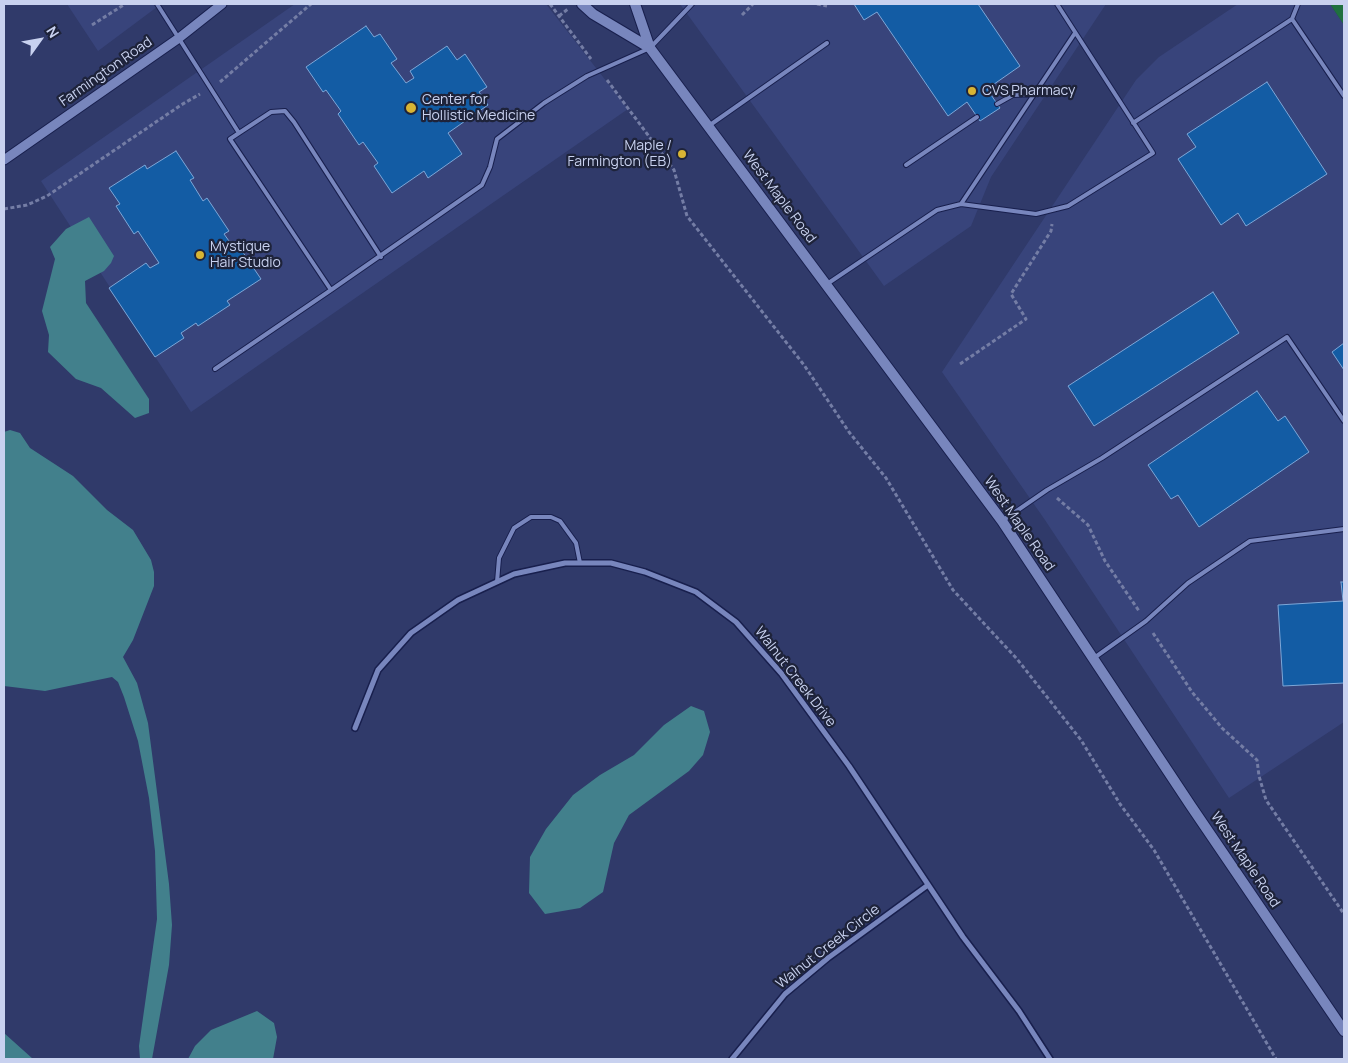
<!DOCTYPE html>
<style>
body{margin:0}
#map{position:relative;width:1348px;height:1063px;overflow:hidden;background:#303a6a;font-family:Manrope,sans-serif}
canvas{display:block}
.frame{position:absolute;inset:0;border:5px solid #c8d1ef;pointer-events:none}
.north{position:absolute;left:15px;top:15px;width:50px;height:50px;-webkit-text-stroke:4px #1e233a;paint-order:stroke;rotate:58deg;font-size:14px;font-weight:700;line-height:20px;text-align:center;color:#c8d1ef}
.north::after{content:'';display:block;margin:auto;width:18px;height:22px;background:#c8d1ef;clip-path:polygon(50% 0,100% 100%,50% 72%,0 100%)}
</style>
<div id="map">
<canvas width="1348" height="1063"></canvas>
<div class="frame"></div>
<div class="north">N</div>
</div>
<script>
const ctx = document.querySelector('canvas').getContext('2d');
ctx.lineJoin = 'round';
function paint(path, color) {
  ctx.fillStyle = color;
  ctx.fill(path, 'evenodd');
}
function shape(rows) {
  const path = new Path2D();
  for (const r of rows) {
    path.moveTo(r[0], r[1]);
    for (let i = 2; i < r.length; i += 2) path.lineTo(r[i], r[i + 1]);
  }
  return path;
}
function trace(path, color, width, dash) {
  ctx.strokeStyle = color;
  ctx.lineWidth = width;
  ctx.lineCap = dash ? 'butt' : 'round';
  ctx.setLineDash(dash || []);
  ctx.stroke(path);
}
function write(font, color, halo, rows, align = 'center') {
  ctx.font = font + ' Manrope,sans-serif';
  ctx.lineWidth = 4.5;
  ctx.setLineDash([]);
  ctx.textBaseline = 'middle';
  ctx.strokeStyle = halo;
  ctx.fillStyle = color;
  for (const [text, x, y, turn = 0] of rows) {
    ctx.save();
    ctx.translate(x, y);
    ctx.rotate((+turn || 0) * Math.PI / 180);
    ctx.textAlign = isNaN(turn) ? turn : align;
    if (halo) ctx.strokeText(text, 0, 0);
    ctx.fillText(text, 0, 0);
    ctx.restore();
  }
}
paint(shape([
 [67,4,161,4,98,51],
 [295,4,546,4,628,109,191,412,41,181],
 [680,4,1106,4,991,177,971,226,884,286],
 [1238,4,1330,4,1344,25,1344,722,1229,798,1045,520,942,372,1136,80,1159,57]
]), '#38447b');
paint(shape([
 [1330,4,1344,4,1344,25]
]), '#1f703f');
paint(shape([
 [89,217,114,256,111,263,104,271,85,281,86,303,149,399,149,413,135,418,101,388,76,379,48,352,49,335,42,311,55,259,50,247,66,229],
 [10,430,20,433,30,448,73,476,107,510,133,530,151,560,154,572,154,586,133,640,123,657,137,683,148,723,169,884,172,925,169,965,152,1059,140,1059,139,1046,157,919,155,851,149,798,138,741,124,697,118,682,112,677,45,691,4,686,4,432],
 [691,706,704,711,710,732,703,755,689,771,629,815,614,843,603,892,580,908,545,914,529,893,530,857,546,829,573,795,600,775,634,755,664,725],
 [257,1011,274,1023,277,1037,273,1059,188,1059,195,1046,211,1030],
 [4,1033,33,1059,4,1059]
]), '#42808c');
const building = shape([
 [854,4,978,4,1020,66,987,89,1000,108,980,121,967,102,948,116,877,12,864,20,854,4],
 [366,26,374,37,380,34,397,59,391,63,406,83,414,78,410,71,447,46,457,60,465,54,487,87,479,92,488,105,448,133,462,154,428,178,424,171,392,193,374,166,378,163,363,142,359,145,338,114,341,111,326,90,323,92,306,67,366,26],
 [1267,82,1327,174,1246,226,1238,213,1221,225,1178,159,1196,147,1187,134,1267,82],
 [176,151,194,178,190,180,203,201,207,198,229,231,224,234,234,248,238,245,261,279,227,301,230,305,198,326,196,323,181,333,184,338,155,357,109,288,146,263,150,268,159,263,138,231,134,234,116,206,120,204,109,188,145,165,147,169,176,151],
 [1213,292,1239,333,1094,426,1068,386,1213,292],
 [1344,343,1344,370,1332,352,1344,343],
 [1257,391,1278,421,1285,416,1309,452,1199,527,1178,495,1171,499,1148,465,1257,391],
 [1341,582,1344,582,1344,683,1283,686,1278,605,1343,601,1341,582]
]);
paint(building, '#135ca4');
trace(building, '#7da7d8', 1);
const service = shape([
 [157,4,239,133,230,139,331,290,215,369],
 [1292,19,1344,96],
 [997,104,1013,95,1034,94],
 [1133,123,1292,19,1298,4],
 [710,125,827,43],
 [239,133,271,112,285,111,294,122,381,257],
 [906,165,977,117],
 [961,204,1075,33],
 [827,284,937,210,961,204,1036,214,1068,206,1153,153,1057,4],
 [331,290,482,185,490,167,497,139,544,103,587,76,650,48,692,4],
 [1002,521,1047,490,1102,458,1287,337,1344,421],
 [497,582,499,558,514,528,531,517,551,517,560,521,576,543,580,563],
 [1094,658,1146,621,1188,583,1250,541,1344,529]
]);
const minor = shape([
 [355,728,378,670,411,633,458,600,514,574,565,563,611,563,645,572,696,592,736,622,781,673,849,766,963,937,1019,1011,1050,1059],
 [732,1059,785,994,828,958,928,885]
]);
const tertiary = shape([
 [4,160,179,38,222,4]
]);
const secondary = shape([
 [582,4,593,14,650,48],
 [635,4,650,48,1002,521,1191,806,1344,1031]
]);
trace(service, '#181f4d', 6);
trace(minor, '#181f4d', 8);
trace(tertiary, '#181f4d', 11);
trace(secondary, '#181f4d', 12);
trace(shape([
 [550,4,591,59],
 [817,4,827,6],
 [742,15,753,4],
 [559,16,568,9],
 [92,25,125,4],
 [607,80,674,170,687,216,804,365,849,432,886,478,953,590,1017,659,1081,740,1120,804,1154,850,1276,1059],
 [220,82,311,4],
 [4,209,27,205,47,196,181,105,200,94],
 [960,364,1026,319,1011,294,1051,231,1052,224],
 [1057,498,1088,525,1105,561,1139,611],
 [1153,633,1192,692,1222,728,1257,760,1259,776,1266,800,1344,914]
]), '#747da5', 3, [4, 2.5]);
trace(service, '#7886bd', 4);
trace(minor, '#7886bd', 5);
trace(tertiary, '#7886bd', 9);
trace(secondary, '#7886bd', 10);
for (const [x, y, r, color] of [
 [972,91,5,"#d8b434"],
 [411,108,6,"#d8b434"],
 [682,154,5,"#d8b434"],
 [200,255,5,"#d8b434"]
]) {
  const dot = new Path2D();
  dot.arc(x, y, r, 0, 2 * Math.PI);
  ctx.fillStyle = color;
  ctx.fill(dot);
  trace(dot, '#1e233a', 2);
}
write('14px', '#c8d1ef', '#1e233a', [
 ["Farmington Road",106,72,-35],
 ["West Maple Road",779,197,53],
 ["West Maple Road",1019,524,55],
 ["Walnut Creek Drive",795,677,52],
 ["West Maple Road",1245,860,56],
 ["Walnut Creek Circle",828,947,-38]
]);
write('14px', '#c8d1ef', '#1e233a', [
 ["CVS Pharmacy",982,91],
 ["Center for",422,100],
 ["Hollistic Medicine",422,116],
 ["Maple /",672,146,"right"],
 ["Farmington (EB)",672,162,"right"],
 ["Mystique",210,247],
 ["Hair Studio",210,263]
], 'left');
</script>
